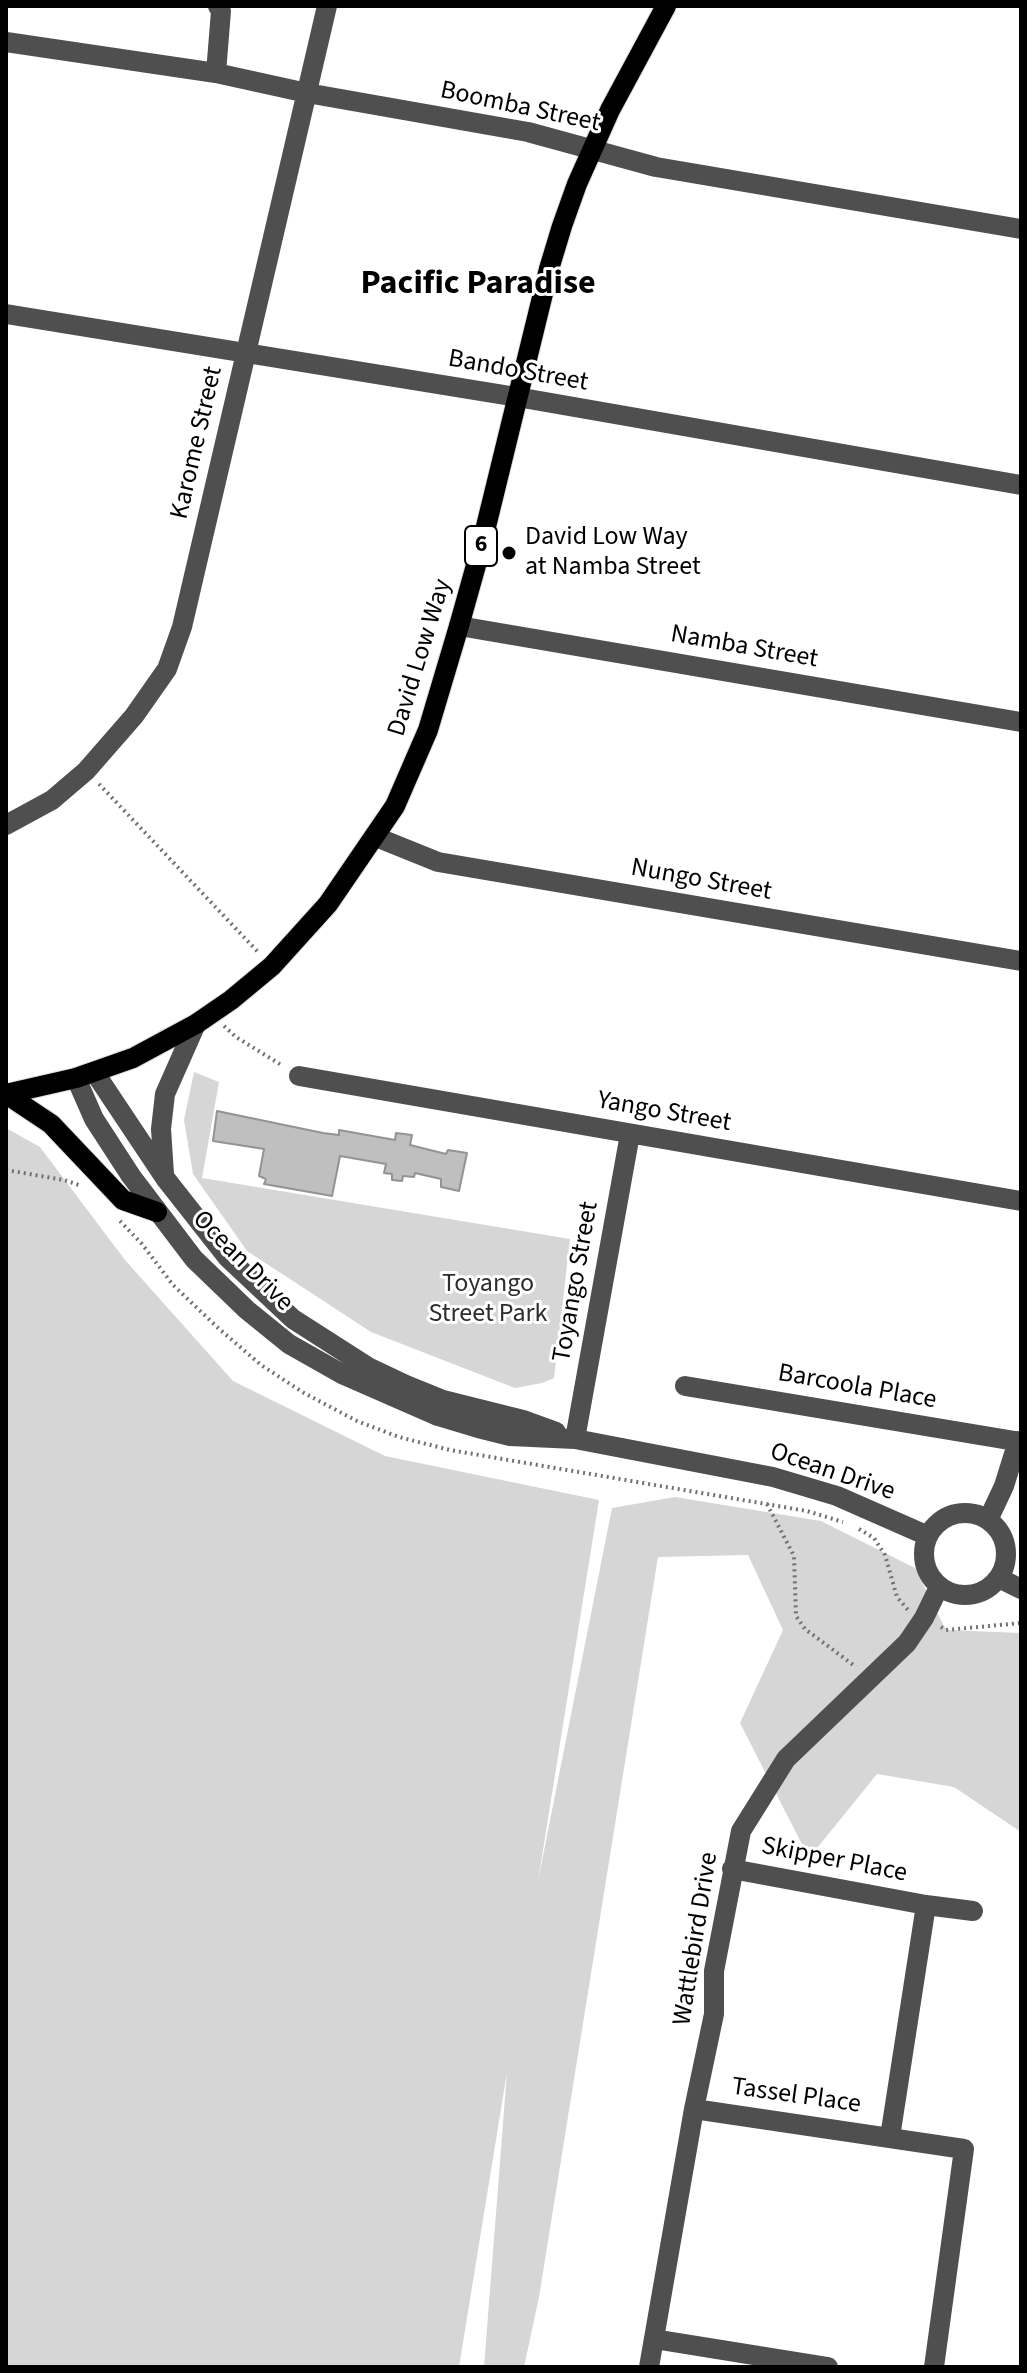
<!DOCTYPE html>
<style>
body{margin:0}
#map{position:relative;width:1027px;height:2373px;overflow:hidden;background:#fff;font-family:"Source Sans 3",sans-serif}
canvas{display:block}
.frame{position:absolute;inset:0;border:8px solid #000;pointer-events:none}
</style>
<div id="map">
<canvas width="1027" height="2373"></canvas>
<div class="frame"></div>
</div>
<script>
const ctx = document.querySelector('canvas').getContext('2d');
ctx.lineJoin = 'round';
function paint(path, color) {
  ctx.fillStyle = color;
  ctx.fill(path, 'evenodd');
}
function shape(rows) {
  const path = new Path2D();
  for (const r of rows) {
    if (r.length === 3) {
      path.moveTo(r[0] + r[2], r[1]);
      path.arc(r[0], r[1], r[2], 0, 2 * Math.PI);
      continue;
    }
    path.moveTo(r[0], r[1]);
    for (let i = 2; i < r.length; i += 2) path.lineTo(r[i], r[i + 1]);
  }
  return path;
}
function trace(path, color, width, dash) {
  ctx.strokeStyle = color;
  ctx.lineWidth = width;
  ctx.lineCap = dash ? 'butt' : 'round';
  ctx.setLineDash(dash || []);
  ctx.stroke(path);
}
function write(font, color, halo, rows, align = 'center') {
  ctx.font = font + ' "Source Sans 3",sans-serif';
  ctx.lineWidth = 6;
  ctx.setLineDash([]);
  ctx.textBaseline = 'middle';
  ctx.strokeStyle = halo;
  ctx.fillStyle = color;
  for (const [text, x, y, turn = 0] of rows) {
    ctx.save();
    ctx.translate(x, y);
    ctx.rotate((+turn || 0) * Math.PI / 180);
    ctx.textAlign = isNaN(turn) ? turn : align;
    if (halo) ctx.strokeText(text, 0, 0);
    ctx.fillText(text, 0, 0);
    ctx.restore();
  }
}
paint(shape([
 [194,1072,219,1082,202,1178,570,1239,554,1378,542,1383,515,1388,371,1332,247,1251,193,1174,184,1120],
 [6,1128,40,1147,125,1260,233,1381,385,1456,599,1500,538,1881,612,1508,675,1497,821,1521,915,1568,946,1630,1021,1633,1021,1832,954,1787,877,1774,809,1858,740,1723,783,1630,748,1555,658,1557,539,2297,524,2367,484,2367,507,2072,459,2367,6,2367]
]), '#d6d6d6');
const building = shape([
 [217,1111,323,1133,339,1135,339,1130,395,1140,396,1133,412,1135,410,1145,446,1154,448,1150,467,1153,459,1191,441,1187,441,1179,415,1173,414,1177,403,1176,402,1181,392,1180,392,1174,384,1173,386,1164,340,1156,332,1196,264,1184,266,1179,259,1176,264,1149,213,1141,217,1111]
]);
paint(building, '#bfbfbf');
trace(building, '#939393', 2);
const major = shape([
 [6,1094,76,1078,133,1058,196,1024,231,1000,272,966,328,904,395,806,428,730,459,626,480,551,549,269,562,226,577,184,610,110,666,6],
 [6,1094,51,1124,123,1200,157,1212]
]);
trace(major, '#dbdbdb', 22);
trace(shape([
 [99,784,258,952],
 [224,1026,236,1037,283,1066],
 [6,1170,64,1180,82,1186],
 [120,1221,142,1244,173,1285,217,1327,261,1365,304,1393,357,1421,399,1437,450,1450,807,1511,843,1522],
 [767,1504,794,1556,796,1616,805,1629,856,1667],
 [859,1529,874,1538,885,1555,897,1597,908,1610],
 [941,1627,946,1630,1021,1623]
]), '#717171', 4, [2, 4]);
trace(shape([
 [6,42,216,73,307,93,528,132,656,167,1021,229],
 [216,73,221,11,218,6],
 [6,314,517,397,1021,485],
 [459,626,1021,722],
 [6,825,52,800,86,771,134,716,167,669,182,627,327,6],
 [376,837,438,862,1021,961],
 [95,1073,165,1178,228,1258,293,1319,368,1367,406,1385,443,1400,523,1420,556,1432],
 [299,1076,1021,1201],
 [76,1078,94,1119,131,1176,194,1259,247,1310,289,1344,342,1374,438,1416,478,1428,510,1436,575,1439,773,1477,837,1496,928,1536],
 [164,1174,161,1129,165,1094,196,1024],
 [685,1386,1021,1442],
 [575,1439,630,1134],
 [965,1554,41],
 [988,1520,1004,1486,1018,1441],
 [999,1578,1021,1589],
 [732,1869,926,1905,973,1911],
 [694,2109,964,2149,934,2367],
 [890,2137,926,1905],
 [654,2339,828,2367],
 [649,2367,694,2109,714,2014,714,1971,741,1831,786,1759,907,1643,924,1618,939,1587]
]), '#4f4f4f', 20);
trace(major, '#000', 20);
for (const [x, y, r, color] of [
 [509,553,8,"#000"]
]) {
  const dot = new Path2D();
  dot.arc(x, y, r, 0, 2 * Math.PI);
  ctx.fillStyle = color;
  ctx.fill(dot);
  trace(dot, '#fff', 3);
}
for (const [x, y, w] of [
 [481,546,32]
]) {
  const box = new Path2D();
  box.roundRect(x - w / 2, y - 20, w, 40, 6);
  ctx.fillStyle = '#fff';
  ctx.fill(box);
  trace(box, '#000', 2);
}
write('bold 24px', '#000', null, [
 ["6",481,546]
]);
write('26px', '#000', '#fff', [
 ["Boomba Street",520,108,12],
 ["Bando Street",518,372,10],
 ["Karome Street",198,443,-77],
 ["Namba Street",744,648,10],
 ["David Low Way",421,658,-73],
 ["Nungo Street",701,881,10],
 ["Yango Street",664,1113,10],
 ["Ocean Drive",242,1262,45],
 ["Toyango Street",577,1282,-80],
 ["Barcoola Place",857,1388,10],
 ["Ocean Drive",832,1473,19],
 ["Skipper Place",834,1861,11],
 ["Wattlebird Drive",697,1939,-81],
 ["Tassel Place",796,2097,8]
]);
write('26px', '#000', '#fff', [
 ["David Low Way",525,538],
 ["at Namba Street",525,568]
], 'left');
write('26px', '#2d2d2d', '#fff', [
 ["Toyango",488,1285],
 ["Street Park",488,1315]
]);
write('bold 34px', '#000', '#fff', [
 ["Pacific Paradise",478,286]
]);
</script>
